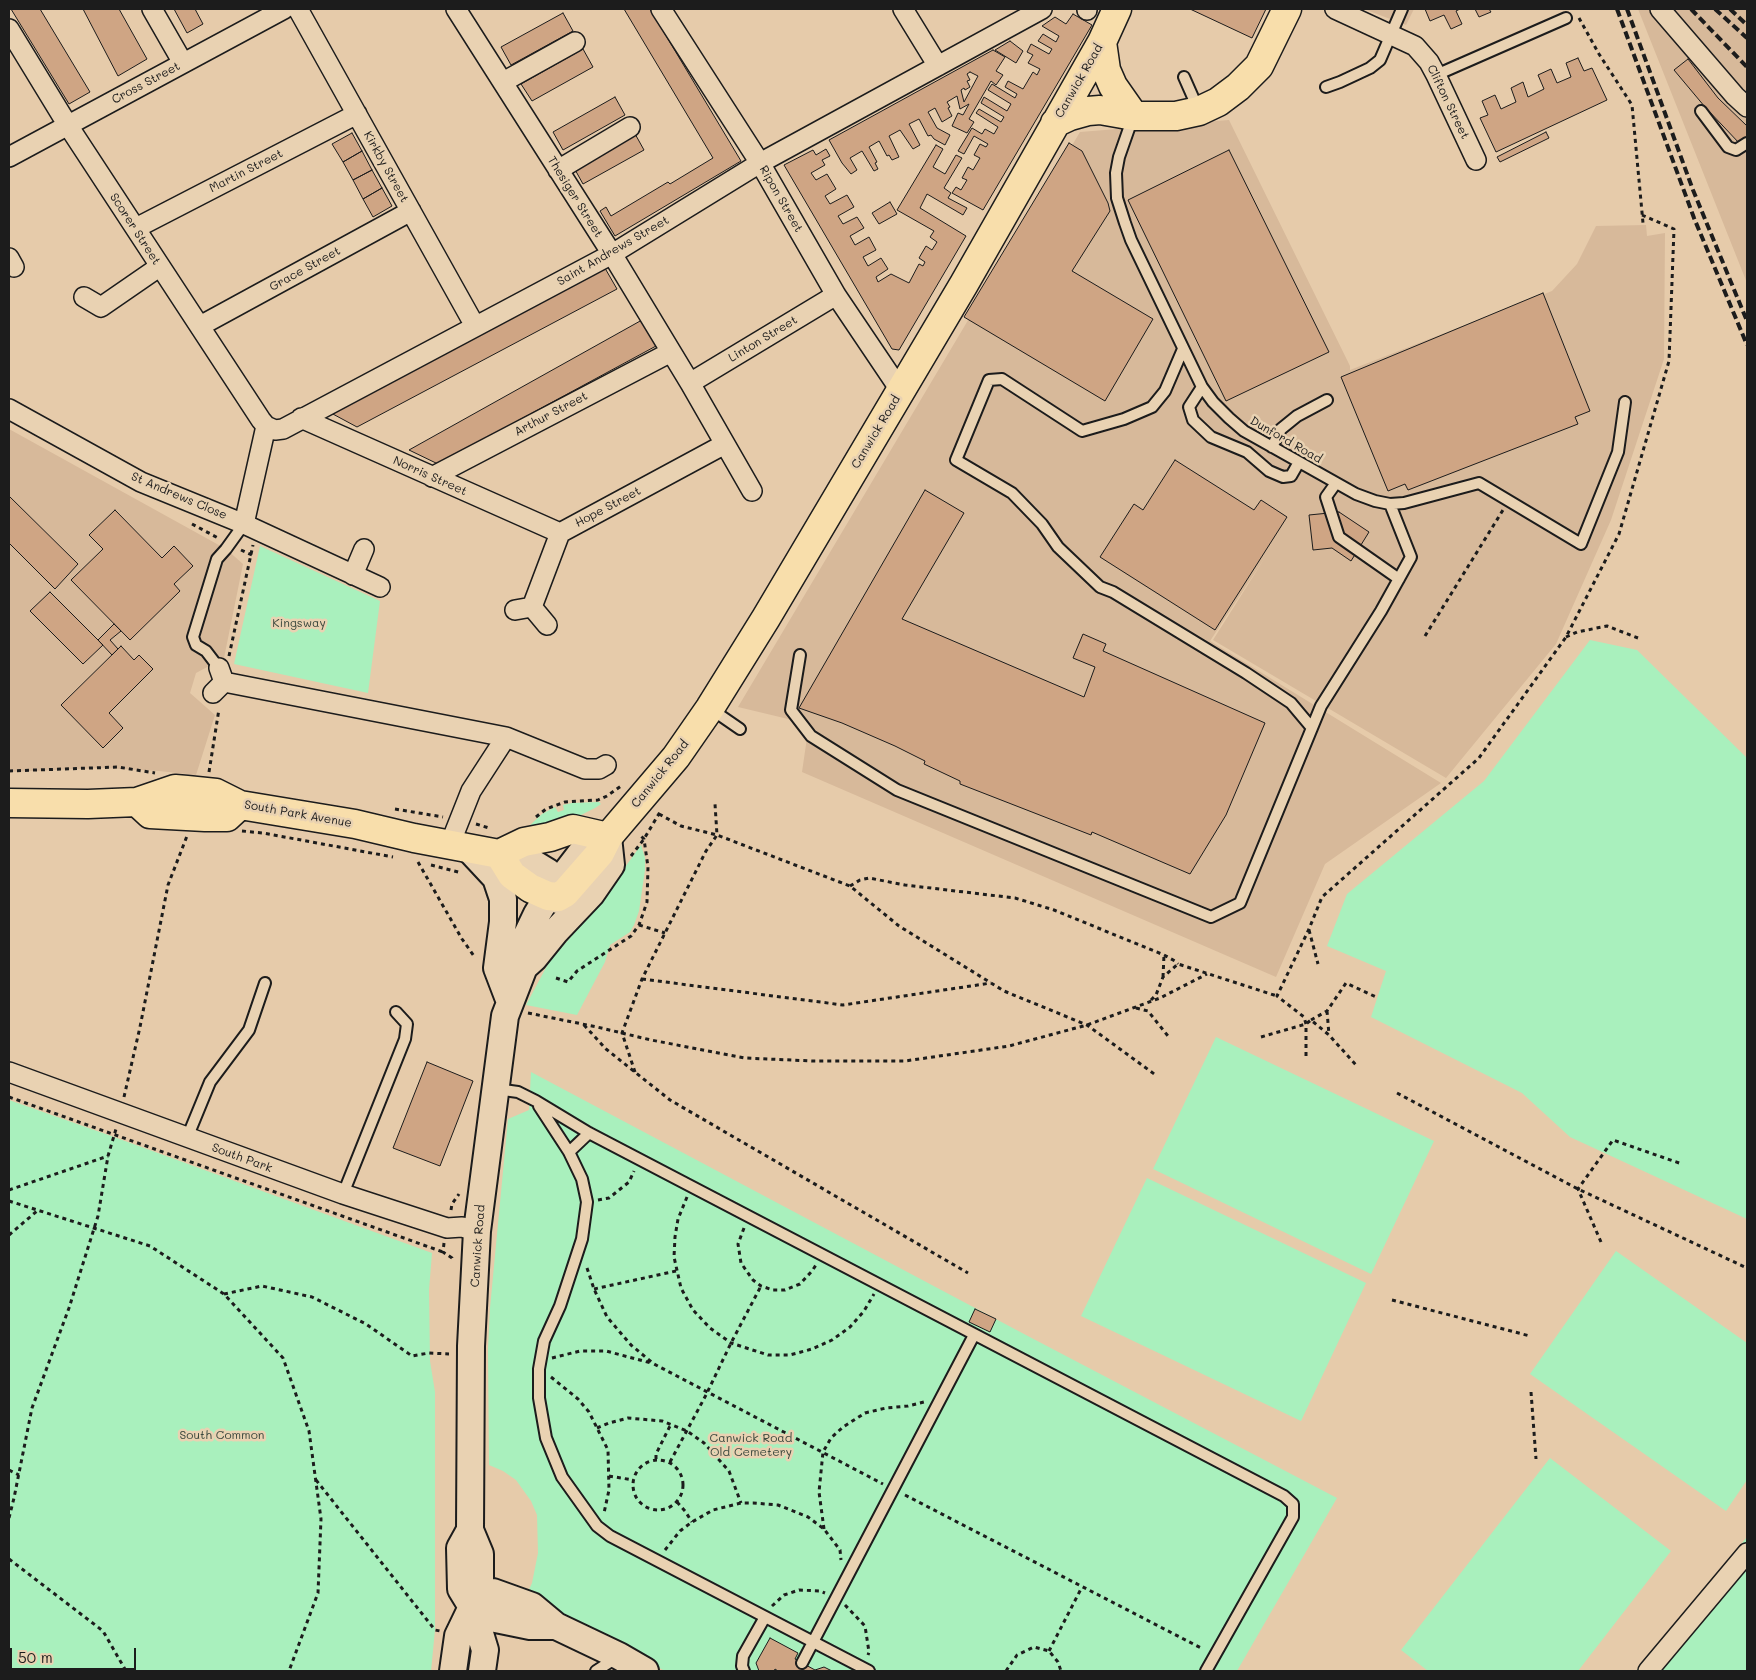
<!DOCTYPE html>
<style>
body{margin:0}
#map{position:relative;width:1756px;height:1680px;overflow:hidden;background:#e6cbaa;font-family:Mali,sans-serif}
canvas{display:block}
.frame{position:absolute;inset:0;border:10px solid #1c1c1c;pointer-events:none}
.scale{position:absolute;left:10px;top:1648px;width:126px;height:22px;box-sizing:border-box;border:2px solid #1c1c1c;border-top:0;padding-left:6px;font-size:15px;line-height:18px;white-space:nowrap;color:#1c1c1c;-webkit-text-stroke:4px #e9d2b2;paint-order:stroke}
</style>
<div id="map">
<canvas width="1756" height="1680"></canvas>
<div class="frame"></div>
<div class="scale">50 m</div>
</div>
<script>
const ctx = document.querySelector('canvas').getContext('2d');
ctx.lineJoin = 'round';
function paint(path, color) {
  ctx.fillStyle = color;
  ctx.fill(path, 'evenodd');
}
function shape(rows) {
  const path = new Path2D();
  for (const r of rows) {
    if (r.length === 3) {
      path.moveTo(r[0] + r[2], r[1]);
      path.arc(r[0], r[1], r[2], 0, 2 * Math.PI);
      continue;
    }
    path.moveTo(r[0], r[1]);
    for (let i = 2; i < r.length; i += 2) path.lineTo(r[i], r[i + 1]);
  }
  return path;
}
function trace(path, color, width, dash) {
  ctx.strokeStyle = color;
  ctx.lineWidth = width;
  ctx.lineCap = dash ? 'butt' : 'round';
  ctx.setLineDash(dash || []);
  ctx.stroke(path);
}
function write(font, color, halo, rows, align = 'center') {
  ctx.font = font + ' Mali,sans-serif';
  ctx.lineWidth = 5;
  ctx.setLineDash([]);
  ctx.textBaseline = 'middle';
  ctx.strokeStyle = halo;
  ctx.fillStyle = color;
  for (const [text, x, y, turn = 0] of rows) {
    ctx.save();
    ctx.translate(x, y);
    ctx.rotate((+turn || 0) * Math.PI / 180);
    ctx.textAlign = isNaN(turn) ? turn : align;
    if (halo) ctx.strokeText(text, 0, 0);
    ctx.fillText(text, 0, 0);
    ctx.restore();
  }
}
paint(shape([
 [1364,9,1414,9,1406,25],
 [1638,9,1747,9,1747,283],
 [1229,120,1350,366,1350,370,1552,291,1577,264,1596,226,1646,225,1647,236,1665,233,1664,359,1611,520,1556,644,1446,778,1213,640,1266,556,1210,641,1441,783,1325,864,1276,977,802,772,809,724,738,707,1080,132],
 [9,429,226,549,243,564,224,658,196,673,190,693,215,715,196,775,159,771,102,768,9,772]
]), '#d7b99a');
paint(shape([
 [260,546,380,601,368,693,234,664],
 [1590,640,1637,650,1747,758,1747,1219,1570,1137,1522,1093,1371,1017,1386,971,1327,946,1347,894,1484,781],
 [599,802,601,804,595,808,567,822,527,828,542,814,555,807,558,812,564,810,563,805,572,803],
 [641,845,645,858,645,870,639,911,634,925,630,932,610,945,605,962,577,1015,526,1005,549,962,594,910],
 [1216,1037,1434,1141,1371,1274,1153,1169],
 [531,1072,1024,1334,1337,1498,1237,1671,665,1671,597,1634,598,1631,591,1627,590,1629,527,1594,532,1583,538,1553,537,1515,531,1501,516,1480,503,1471,489,1465,488,1349,490,1308,508,1119,529,1110],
 [9,1100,114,1137,432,1253,429,1290,430,1361,435,1392,435,1630,431,1671,9,1671],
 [1147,1178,1366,1283,1301,1421,1081,1316],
 [1616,1251,1747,1343,1747,1480,1726,1511,1530,1374],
 [1550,1458,1671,1551,1578,1671,1428,1671,1401,1650],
 [1747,1537,1747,1671,1636,1671]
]), '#a9f0bd');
const building = shape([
 [11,9,40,9,90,92,69,104,11,9],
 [83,9,119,9,147,59,118,76,83,9],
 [174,9,195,9,203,24,187,33,174,9],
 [624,9,650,9,741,161,615,236,600,211,606,207,611,216,668,182,670,184,713,158,624,9],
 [1190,9,1266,9,1252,38,1190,9],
 [1425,9,1460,9,1456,11,1462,24,1451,29,1444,15,1430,21,1425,9],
 [1475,9,1489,9,1491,12,1479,17,1475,9],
 [563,13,573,31,511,65,501,47,563,13],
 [1073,14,1092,25,983,210,952,193,956,187,961,190,967,180,962,178,968,167,973,170,980,158,974,155,980,144,986,147,988,144,974,136,964,154,958,151,972,128,982,134,985,129,994,134,998,127,976,113,979,109,1001,122,1004,117,981,103,984,97,1007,111,1011,104,988,90,992,84,1015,98,1017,94,1005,87,1008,81,1023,89,1033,72,1037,75,1040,69,1028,63,1033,55,1027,52,1031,44,1049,54,1052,49,1038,41,1043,34,1056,42,1059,36,1042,26,1055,17,1066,24,1073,14],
 [1010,41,1023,51,1016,63,995,50,1010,41],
 [583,49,593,67,532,101,521,84,583,49],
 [993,50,1005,57,996,71,1003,75,996,85,991,81,969,119,974,122,967,133,952,126,958,113,963,115,969,104,960,109,957,96,947,102,950,107,948,108,952,116,942,122,935,108,928,112,937,128,950,135,945,145,934,139,931,135,928,136,919,119,909,124,920,145,913,149,900,130,889,136,899,157,892,160,889,155,887,156,879,141,869,147,877,162,875,163,878,169,874,171,862,151,850,158,857,170,851,174,842,163,829,140,993,50],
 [970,72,978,76,964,102,961,90,964,88,965,90,970,87,967,81,970,80,967,74,970,72],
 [1578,58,1584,71,1592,68,1607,100,1496,152,1480,118,1488,115,1482,101,1495,95,1501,109,1516,102,1511,88,1523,82,1528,97,1544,89,1538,75,1551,69,1557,83,1571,77,1566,63,1578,58],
 [1688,59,1718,98,1747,126,1747,136,1740,144,1705,107,1674,70,1688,59],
 [615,97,625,115,563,150,553,132,615,97],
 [634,132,644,150,583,184,573,166,634,132],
 [1546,132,1549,138,1500,162,1497,157,1546,132],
 [352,133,362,151,343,162,332,144,352,133],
 [1069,143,1082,151,1108,203,1110,211,1072,271,1153,319,1105,401,964,317,1069,143],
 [936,145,943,149,933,167,945,174,956,155,962,158,944,188,951,193,948,198,967,208,963,215,927,194,920,208,966,236,899,350,892,349,784,165,813,150,816,155,826,149,830,156,822,160,825,165,811,173,816,180,827,174,836,189,825,196,830,204,847,195,854,207,838,216,843,224,857,217,864,228,850,236,855,245,869,237,876,250,863,257,868,266,881,258,888,269,876,277,878,282,891,274,909,283,919,264,923,266,925,262,919,258,926,246,932,250,937,242,930,237,934,231,897,210,936,145],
 [1229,150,1329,352,1226,401,1128,200,1229,150],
 [362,151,372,170,353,180,343,162,362,151],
 [372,170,382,188,363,199,353,180,372,170],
 [382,188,392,206,373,217,363,199,382,188],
 [890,202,897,214,879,224,872,213,890,202],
 [602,263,617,289,357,427,331,413,602,263],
 [1543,293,1590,411,1575,417,1578,424,1408,490,1405,484,1388,491,1341,377,1543,293],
 [642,320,656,346,438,464,409,450,642,320],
 [1175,460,1254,510,1261,500,1287,517,1215,630,1100,557,1134,504,1143,510,1175,460],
 [925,490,964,513,902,619,1084,697,1095,667,1073,658,1083,634,1106,644,1103,651,1265,723,1226,815,1190,874,1092,832,1091,835,960,784,960,781,924,764,925,761,895,746,842,723,799,708,925,490],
 [9,496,78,564,55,589,9,543,9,496],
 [115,510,162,558,174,546,193,566,174,584,180,591,130,640,71,580,103,549,89,535,115,510],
 [1339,512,1369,532,1351,561,1332,548,1313,550,1309,515,1339,512],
 [50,592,103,645,83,664,30,611,50,592],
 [114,624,121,631,110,640,118,649,112,655,98,640,114,624],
 [121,646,134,660,139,655,153,669,109,713,123,728,103,748,61,705,121,646],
 [427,1062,473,1081,440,1166,393,1148,427,1062],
 [975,1309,996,1319,990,1332,969,1322,975,1309],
 [770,1638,798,1653,795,1659,815,1670,824,1667,832,1671,778,1671,775,1669,774,1671,759,1671,756,1663,770,1638]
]);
paint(building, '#cfa584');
trace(building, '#1c1c1c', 1);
const service = shape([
 [1436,75,1566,18],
 [1184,77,1199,111],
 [1326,87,1340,82,1370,68,1380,60,1402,9],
 [1701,111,1728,147,1736,150,1747,143],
 [1133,117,1119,157,1116,173,1117,198,1125,223,1131,240,1202,387,1213,402,1229,418,1244,431,1356,494,1375,501,1390,504,1404,503,1479,483,1581,544,1618,452,1625,402],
 [1183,349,1165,391,1152,407,1124,419,1082,431,1002,379,989,380,956,460,1012,493,1042,524,1058,547,1100,587,1113,592,1246,673,1291,703,1312,728],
 [1202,387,1189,407,1193,420,1211,437,1247,452,1269,471,1283,477,1291,476,1299,462],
 [1272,447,1281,429,1297,416,1327,400],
 [1336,483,1326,497,1339,537,1399,579],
 [800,655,791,710,811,736,897,790,1211,917,1240,903,1321,706,1381,611,1411,557,1390,504],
 [219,668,206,651,196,645,193,637,217,559,226,549,244,524],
 [711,709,740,729],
 [496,1089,518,1092,536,1101,589,1133,1284,1496,1293,1504,1293,1517,1206,1671],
 [539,1106,569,1152,582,1179,587,1202,582,1239,560,1306,544,1341,539,1369,539,1398,546,1438,562,1477,597,1526,610,1536,869,1671],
 [187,1138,210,1082,249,1030,265,983],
 [569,1152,589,1133],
 [343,1194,405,1039,407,1024,396,1012],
 [802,1663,974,1335],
 [596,1671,616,1658],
 [744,1671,742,1666,743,1656,765,1617]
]);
const minor = shape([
 [152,9,183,63],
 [298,9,475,326],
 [456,9,612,254,690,383,752,491],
 [661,9,760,163,836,295,900,390],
 [903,9,938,66],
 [1087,9,1087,10],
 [1335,9,1415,46,1429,62,1436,75,1476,160],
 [1660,9,1735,96,1747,107],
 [9,29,67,124,261,420,266,426,275,430,283,429,612,254,760,163,1042,9],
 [503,82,575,42],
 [9,157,284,9],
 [558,170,630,127],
 [136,228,357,114],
 [9,258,14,267],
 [84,297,101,307,159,267],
 [200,326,411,211],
 [690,383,836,295],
 [9,409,141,482,244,524,380,587],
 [301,418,560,533],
 [432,477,671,352],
 [244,524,266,426],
 [353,575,364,549],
 [532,607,547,625],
 [515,610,532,607,560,533,725,444],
 [224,682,506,737,585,769,599,769,606,765],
 [213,693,224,682,219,668],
 [450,844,471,791,506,737],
 [9,1072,343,1194,447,1228,462,1227,477,1231],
 [1648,1671,1747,1553]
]);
const secondary = shape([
 [469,849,496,878,503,899,503,922,497,968,510,1002],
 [499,854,520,855,548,872,553,878,558,900],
 [470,1530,460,1548,461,1589,472,1607,485,1650,482,1671],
 [472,1607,491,1618,530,1626,556,1626,619,1656,645,1671],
 [472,1607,493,1592,532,1606,556,1626],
 [453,1671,458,1636,472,1607,480,1584,480,1554,470,1530,471,1346,477,1231,505,1016,524,967,534,958,555,932,591,894,611,865,608,837,588,844,548,896,537,914,524,941,520,956,524,967]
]);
const primary = shape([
 [1102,42,1106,70,1113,86,1134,116],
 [1055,123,1070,116,1088,111,1100,110,1134,116,1176,116,1199,111,1218,102,1238,87,1259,66,1287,9],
 [137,802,150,814,205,817,227,817,240,805],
 [9,803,88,804,137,802,175,789,187,790,216,793,240,805,355,824,414,838,499,854],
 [499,854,512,875,530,888,548,896,558,897,565,893,600,853,608,837,676,757,710,708,766,618,964,284,1102,42,1117,9],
 [499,854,524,842,550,837,573,829,608,837]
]);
trace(service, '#1c1c1c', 14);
trace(minor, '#1c1c1c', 22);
trace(secondary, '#1c1c1c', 30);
trace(primary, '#1c1c1c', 31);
trace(shape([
 [1579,18,1599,54,1632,105,1643,223],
 [192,524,220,539],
 [241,550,252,555],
 [1425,636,1503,510],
 [1566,637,1577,632,1607,626,1638,638],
 [229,656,253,545],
 [9,771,118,767,155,773],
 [209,772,219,709],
 [395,809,443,817],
 [659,814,681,826,717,835,850,886,899,926,1004,991,1087,1025,1157,1076],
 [536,817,546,809,565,802,598,800,607,796,621,786],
 [476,824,489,828],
 [242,831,263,833,393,857],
 [631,856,644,839,660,812],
 [418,862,462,939,474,956],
 [431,865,462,873],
 [850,886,860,880,869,878,905,885,1015,898,1054,910,1164,955,1175,961,1178,964],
 [639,925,665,933],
 [1309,930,1318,964],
 [1163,977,1164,955],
 [556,978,568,982,577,971,631,936,639,925,647,902,648,867,644,839,639,834],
 [642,979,843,1005,991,983],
 [1151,1000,1156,995,1163,977,1178,964,1277,996],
 [1136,1008,1148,1011,1168,1036],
 [1327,1011,1329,1035],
 [528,1013,597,1027,651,1040,745,1058,813,1061,905,1061,1009,1046,1087,1025,1160,998,1207,974],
 [1311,1020,1327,1011,1346,983,1376,997],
 [584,1025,606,1049,670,1100,968,1273],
 [1261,1037,1306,1024,1311,1020,1329,1035,1356,1065],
 [1306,1056,1306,1024,1304,1017,1277,996,1309,929,1322,897,1479,758,1566,637,1619,534,1669,361,1674,229,1642,215],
 [635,1072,622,1033,642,979,706,851,717,835,715,804],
 [1397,1093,1578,1189,1747,1268],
 [9,1097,443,1252],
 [124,1097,140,1027,168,885,187,836],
 [9,1190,108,1156],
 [687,1197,678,1219,675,1237,674,1257,681,1288,693,1310,710,1328,731,1343,768,1355,790,1355,812,1349,832,1340,850,1327,864,1311,874,1294],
 [598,1200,609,1198,629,1182,634,1171],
 [9,1201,150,1246,224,1294,283,1358,309,1431,321,1519,318,1593,289,1671],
 [451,1210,452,1204,459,1194],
 [744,1228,738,1244,741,1263,753,1280,761,1286,773,1290,785,1290,800,1284,812,1271,816,1265],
 [9,1235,37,1211],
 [1601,1242,1578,1189,1613,1140,1682,1164],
 [444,1243,443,1252,452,1258,453,1261],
 [587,1268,594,1289,607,1317,631,1345,654,1364,883,1484],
 [594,1289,676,1271],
 [224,1294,262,1286,312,1297,366,1324,412,1356,429,1353,449,1354],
 [1392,1300,1530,1336],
 [552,1358,580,1351,606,1351,651,1363],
 [551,1377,578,1399,589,1412,608,1450,609,1490,604,1513],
 [1531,1392,1536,1459],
 [597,1428,609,1423,628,1418,662,1421,687,1431,704,1443,729,1471,741,1503],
 [656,1459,656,1454,671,1424],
 [658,1485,25],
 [670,1462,706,1395,731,1343,761,1286],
 [9,1470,19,1475],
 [609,1476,633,1480],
 [316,1480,435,1630,440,1631],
 [905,1495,1203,1649],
 [677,1502,685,1511,692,1522],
 [9,1518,14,1498,32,1408,69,1308,98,1216,108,1156,116,1129],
 [824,1529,819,1492,823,1452,831,1438,843,1427,865,1413,886,1408,908,1406,924,1402],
 [665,1550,680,1531,692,1522,713,1510,741,1503,753,1503,778,1505,808,1517,824,1529,840,1550,841,1560],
 [9,1559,103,1631,126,1671],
 [845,1605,865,1626,869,1652,868,1655],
 [772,1606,784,1595,799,1590,820,1591,825,1593],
 [1049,1651,1082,1587],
 [1006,1671,1017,1655,1034,1647,1049,1651,1058,1662,1061,1671]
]), '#1c1c1c', 3, [4, 4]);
trace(service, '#e9d2b2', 10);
trace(minor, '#e9d2b2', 19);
trace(secondary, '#e9d2b2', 26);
trace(primary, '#f8deab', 28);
trace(shape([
 [1617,9,1694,218,1747,345],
 [1627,9,1693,190,1747,321],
 [1691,9,1747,67],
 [1715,9,1747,38],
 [1730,9,1747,25]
]), '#1c1c1c', 4, [8, 4]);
write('12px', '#1c1c1c', '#e9d2b2', [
 ["Canwick Road",1079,81,-60],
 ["Cross Street",146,83,-28],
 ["Clifton Street",1448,102,64],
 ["Kirkby Street",386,167,61],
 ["Martin Street",246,171,-27],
 ["Thesiger Street",575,197,58],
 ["Ripon Street",781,199,60],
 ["Scorer Street",135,229,57],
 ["Saint Andrews Street",613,251,-30],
 ["Grace Street",305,269,-29],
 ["Linton Street",763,339,-31],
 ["Arthur Street",551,414,-28],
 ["Canwick Road",876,432,-59],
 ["Dunford Road",1286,440,30],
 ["Norris Street",430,476,24],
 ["St Andrews Close",179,496,23],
 ["Hope Street",608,507,-28],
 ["Canwick Road",660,774,-51],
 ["South Park Avenue",298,814,10],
 ["South Park",242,1158,20],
 ["Canwick Road",478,1246,-86]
]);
write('12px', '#38463c', '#e9d2b2', [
 ["Kingsway",299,623],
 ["South Common",222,1435],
 ["Canwick Road",751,1438],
 ["Old Cemetery",751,1452]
]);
</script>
